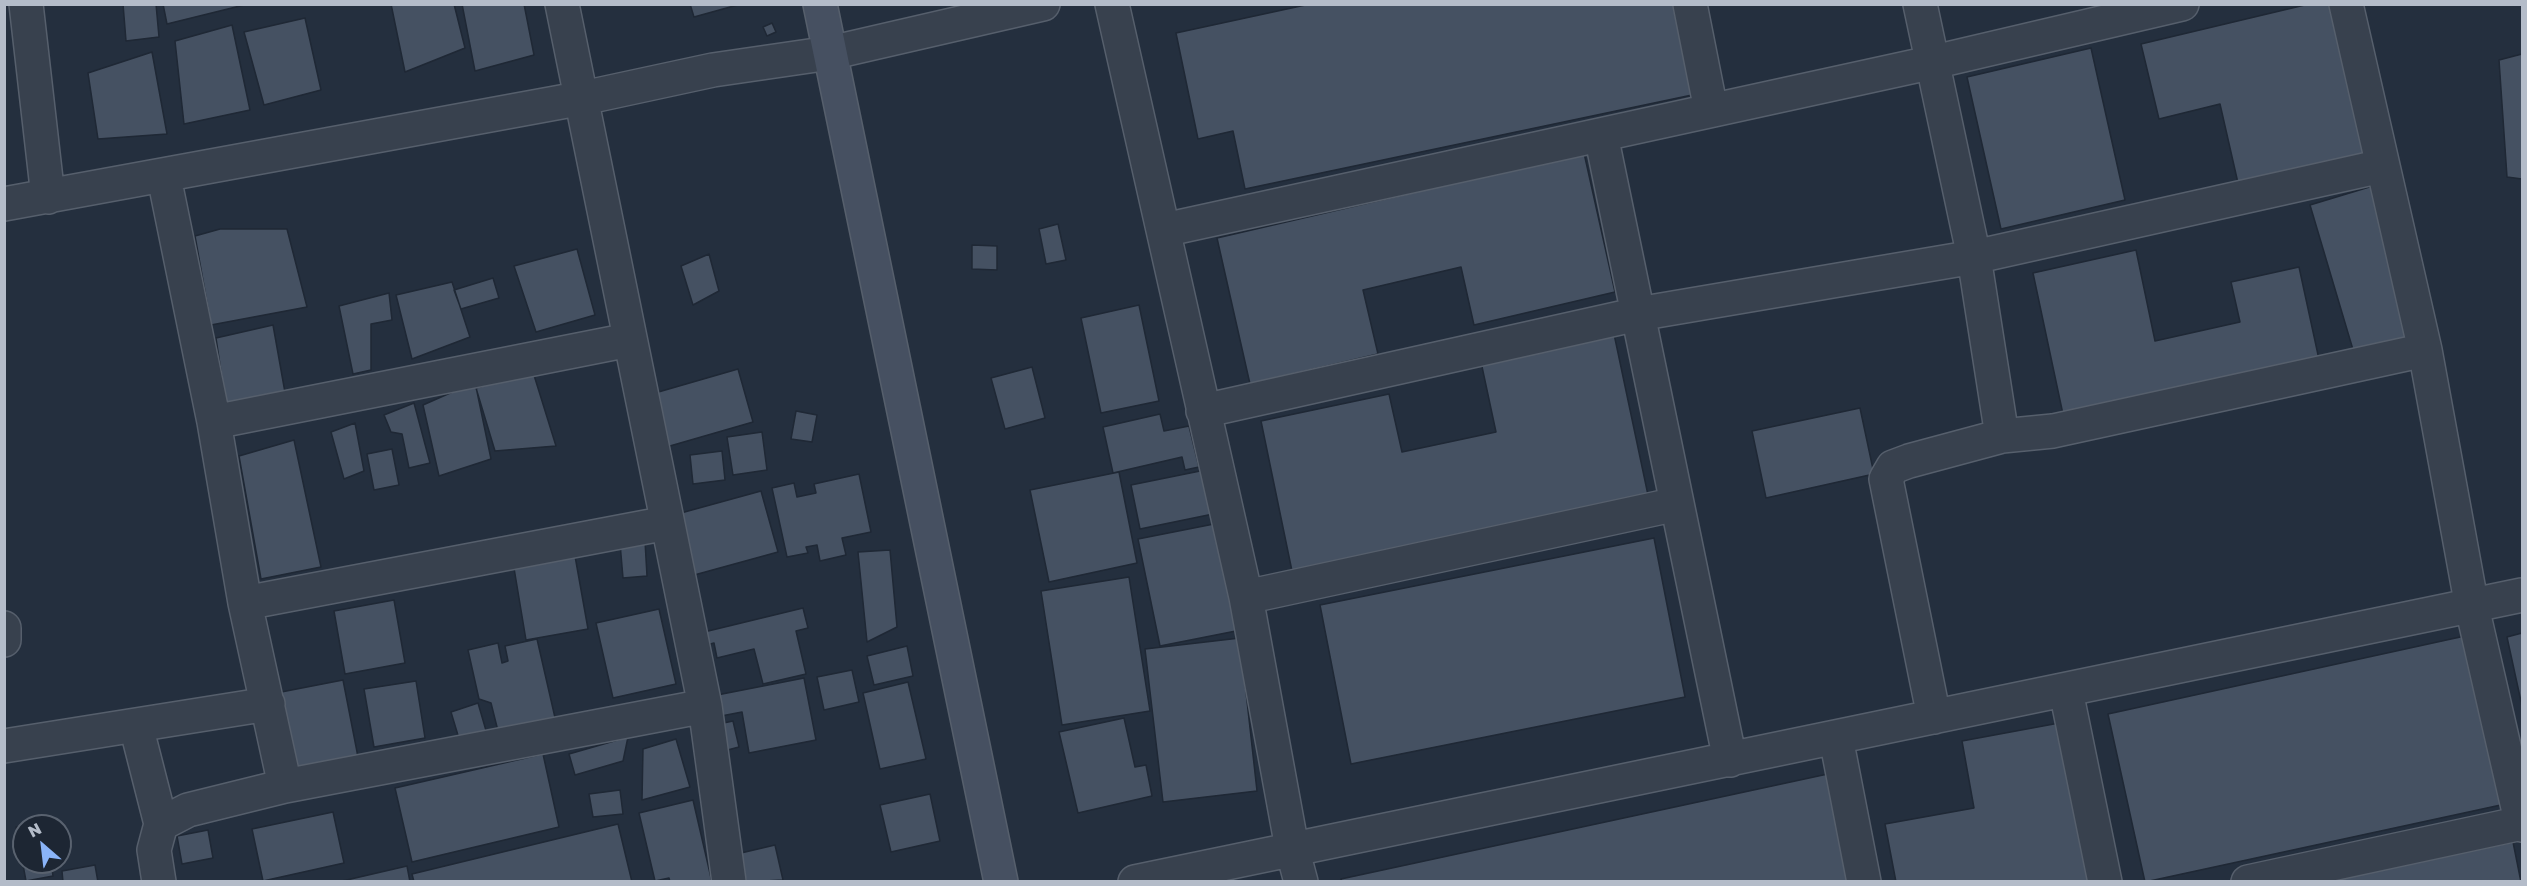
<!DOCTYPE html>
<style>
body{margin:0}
#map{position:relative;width:2527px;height:886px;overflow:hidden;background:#242f3e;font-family:"Golos Text",sans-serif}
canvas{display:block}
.frame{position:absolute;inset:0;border:6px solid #b4bcc9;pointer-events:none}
.north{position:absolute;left:12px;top:814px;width:60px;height:60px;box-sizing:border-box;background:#1d2633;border:2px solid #59626f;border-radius:50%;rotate:332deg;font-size:16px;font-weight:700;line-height:24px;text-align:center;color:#b4bcc9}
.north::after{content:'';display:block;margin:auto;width:21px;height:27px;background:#8ab4f8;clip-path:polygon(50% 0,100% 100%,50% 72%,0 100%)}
</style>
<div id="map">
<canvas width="2527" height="886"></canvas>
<div class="frame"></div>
<div class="north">N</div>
</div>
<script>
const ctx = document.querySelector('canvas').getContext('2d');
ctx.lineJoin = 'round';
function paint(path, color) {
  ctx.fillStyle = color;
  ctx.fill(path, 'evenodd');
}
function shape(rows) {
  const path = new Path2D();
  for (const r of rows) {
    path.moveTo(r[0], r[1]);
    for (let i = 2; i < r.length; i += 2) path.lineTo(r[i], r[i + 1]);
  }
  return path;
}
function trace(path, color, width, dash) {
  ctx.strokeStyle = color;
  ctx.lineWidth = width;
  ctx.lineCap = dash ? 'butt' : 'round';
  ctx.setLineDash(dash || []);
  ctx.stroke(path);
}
const building = shape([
 [123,4,156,4,159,37,126,41,123,4],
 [163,4,248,4,167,24,163,4],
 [391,4,454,4,465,48,405,72,391,4],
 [462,4,524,4,534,55,475,71,462,4],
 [690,4,741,4,694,17,690,4],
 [1310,4,1673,4,1692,95,1245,189,1233,131,1198,139,1176,33,1310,4],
 [2309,4,2338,4,2371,152,2238,183,2220,104,2159,119,2141,44,2309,4],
 [305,18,321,90,264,105,244,32,305,18],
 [772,23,776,32,767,36,763,27,772,23],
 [232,25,250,110,184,124,175,41,232,25],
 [2091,48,2125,200,2001,229,1967,77,2091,48],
 [152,52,167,134,98,139,88,73,152,52],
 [2522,54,2522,179,2507,177,2499,60,2522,54],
 [1584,153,1615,292,1474,325,1461,267,1363,290,1378,354,1250,384,1217,238,1584,153],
 [2376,185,2420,333,2354,353,2310,205,2376,185],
 [1058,224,1066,260,1046,264,1039,229,1058,224],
 [220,229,287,229,307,307,211,325,195,236,220,229],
 [972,245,997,246,997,270,972,269,972,245],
 [577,249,595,315,536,332,514,266,577,249],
 [2136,250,2155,341,2240,322,2231,282,2299,267,2320,364,2064,419,2033,273,2136,250],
 [709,254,719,291,693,305,681,266,709,254],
 [493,278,499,298,461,309,454,290,493,278],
 [452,282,470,337,412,359,396,295,452,282],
 [389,293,392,320,371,324,371,370,353,374,339,306,389,293],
 [1139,305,1159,401,1101,413,1081,318,1139,305],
 [273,325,286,398,226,405,216,338,273,325],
 [1614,334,1648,495,1292,571,1261,421,1389,394,1402,452,1496,432,1481,362,1614,334],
 [1032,367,1045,418,1005,429,991,378,1032,367],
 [738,369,753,422,663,448,648,395,738,369],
 [533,372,556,446,495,451,476,388,533,372],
 [475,382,491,459,439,476,423,405,475,382],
 [414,403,430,463,409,468,402,434,391,432,384,415,414,403],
 [1860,408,1874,474,1766,498,1752,431,1860,408],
 [796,411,817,415,812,442,791,439,796,411],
 [1160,414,1164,431,1189,426,1199,467,1185,470,1182,457,1113,473,1103,427,1160,414],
 [355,423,364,471,344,479,331,432,355,423],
 [762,432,767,470,733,475,727,437,762,432],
 [294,440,321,567,261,579,239,456,294,440],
 [392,449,399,485,374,490,367,454,392,449],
 [722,451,725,480,693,484,690,455,722,451],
 [1205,470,1213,514,1140,529,1131,485,1205,470],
 [1119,472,1137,563,1049,582,1030,490,1119,472],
 [859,474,871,532,842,538,846,555,820,561,817,545,806,547,808,553,787,557,772,488,794,483,797,497,816,493,814,484,859,474],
 [761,491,778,552,687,577,670,516,761,491],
 [1219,523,1241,630,1160,646,1138,539,1219,523],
 [1654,538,1685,697,1351,764,1320,605,1654,538],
 [645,541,647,576,623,578,620,543,645,541],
 [890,550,897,627,867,642,858,552,890,550],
 [575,556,588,629,526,640,514,568,575,556],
 [1129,577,1150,711,1062,725,1041,591,1129,577],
 [394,600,405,663,345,674,334,611,394,600],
 [803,608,808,628,796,631,806,674,763,684,754,649,717,658,714,643,703,646,700,633,803,608],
 [659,609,676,684,613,698,596,623,659,609],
 [2522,633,2522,706,2507,637,2522,633],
 [2474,634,2510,803,2145,882,2108,714,2474,634],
 [1240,638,1257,791,1163,802,1145,649,1240,638],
 [537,639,556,722,499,735,491,703,479,699,468,650,498,643,502,663,508,661,505,646,537,639],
 [907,646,913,676,874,685,867,656,907,646],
 [852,670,859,702,824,710,817,677,852,670],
 [804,678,816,740,749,753,742,712,716,717,712,696,804,678],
 [343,680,359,762,287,776,271,694,343,680],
 [416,681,425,738,374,747,364,689,416,681],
 [908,682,926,759,880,769,863,693,908,682],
 [478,703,487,734,460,742,451,712,478,703],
 [1124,718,1135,767,1146,765,1152,796,1078,813,1059,732,1124,718],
 [733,721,739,747,720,752,714,725,733,721],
 [2070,721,2099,882,1896,882,1885,824,1974,808,1962,741,2070,721],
 [628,737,623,761,575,775,569,754,628,737],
 [676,739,690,787,642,800,643,749,676,739],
 [543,754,559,827,412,862,395,788,543,754],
 [1837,772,1860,882,1342,882,1341,879,1837,772],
 [620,790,623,814,593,817,589,794,620,790],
 [930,794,940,841,891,852,880,805,930,794],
 [693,800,712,882,670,882,669,878,655,881,639,813,693,800],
 [333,812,344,863,263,881,252,829,333,812],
 [43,822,44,826,24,826,24,862,51,862,53,876,26,881,16,827,43,822],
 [618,824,632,882,414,882,412,874,618,824],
 [208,830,213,858,182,864,177,836,208,830],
 [2513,842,2521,882,2318,882,2513,842],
 [775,845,783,880,746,882,741,853,775,845],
 [95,865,98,882,63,882,62,871,95,865],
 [407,866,410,882,338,882,407,866]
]);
paint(building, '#455162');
trace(building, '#1f2835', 1.5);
const minor = shape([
 [26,4,48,197],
 [562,4,705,706,729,882],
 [1112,4,1246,597,1292,848,1301,882],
 [1690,4,1711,110],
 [1920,4,1974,257,2002,436,2053,431,2425,350],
 [2346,4,2425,350,2472,607,2522,825],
 [1601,135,1730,760],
 [164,177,214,422,245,603,285,786],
 [4,204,583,98,713,70,830,53,1043,4],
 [1164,230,1934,62,2182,4],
 [1203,411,1638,314,1974,257,2382,166],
 [214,422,629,340],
 [1246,597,1677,504],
 [245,603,667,523],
 [4,628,4,640],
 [2066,691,2105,882],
 [1934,717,1886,479,1893,467,1909,461,2002,436],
 [136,726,161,824,154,850,159,882],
 [1836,738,1864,882],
 [4,746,268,704],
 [161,824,188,810,285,786,705,706],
 [1135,882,2522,595],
 [2248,882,2522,823]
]);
const secondary = shape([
 [820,4,1001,882]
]);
trace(minor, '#565f6c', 36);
trace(secondary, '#565f6c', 36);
trace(minor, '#38414e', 33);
trace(secondary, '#465061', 33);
</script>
